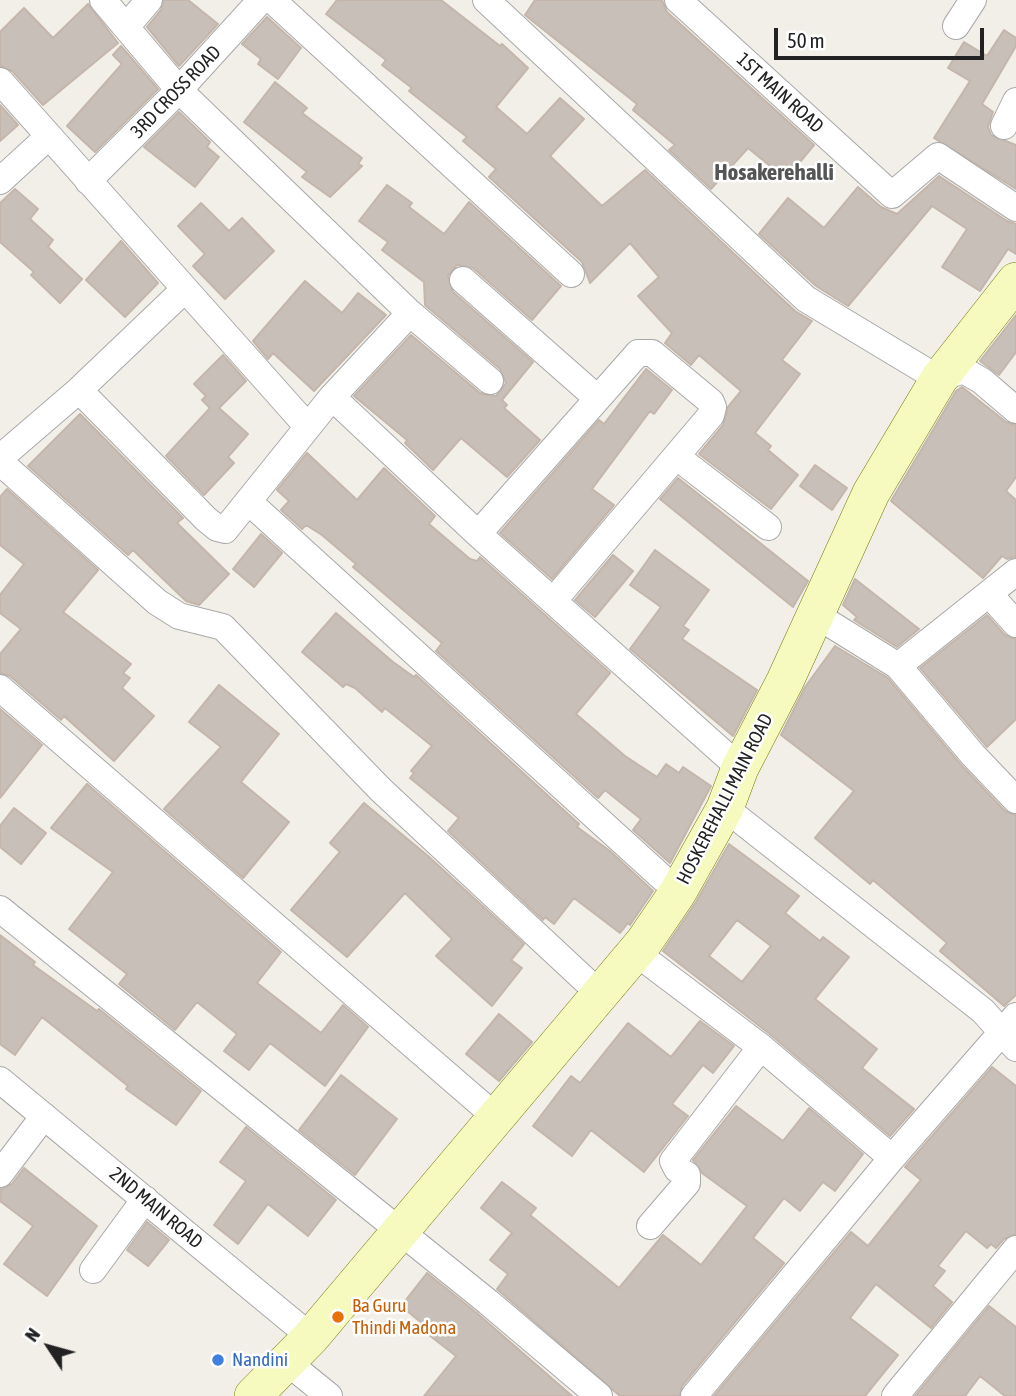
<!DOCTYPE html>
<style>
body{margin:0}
#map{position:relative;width:1016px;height:1396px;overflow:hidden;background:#f2efe9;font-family:"Asap Condensed",sans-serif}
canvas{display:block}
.north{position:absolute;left:14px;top:1312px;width:70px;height:70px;-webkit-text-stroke:5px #fff;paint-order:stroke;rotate:306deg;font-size:19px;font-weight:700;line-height:28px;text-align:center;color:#222}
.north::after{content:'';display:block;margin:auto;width:24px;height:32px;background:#222;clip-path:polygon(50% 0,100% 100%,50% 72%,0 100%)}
.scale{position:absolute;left:774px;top:28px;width:210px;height:32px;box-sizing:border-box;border:4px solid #222;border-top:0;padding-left:9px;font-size:21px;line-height:24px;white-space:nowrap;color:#222;-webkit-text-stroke:5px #fff;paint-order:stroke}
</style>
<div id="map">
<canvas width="1016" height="1396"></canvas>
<div class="north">N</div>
<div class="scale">50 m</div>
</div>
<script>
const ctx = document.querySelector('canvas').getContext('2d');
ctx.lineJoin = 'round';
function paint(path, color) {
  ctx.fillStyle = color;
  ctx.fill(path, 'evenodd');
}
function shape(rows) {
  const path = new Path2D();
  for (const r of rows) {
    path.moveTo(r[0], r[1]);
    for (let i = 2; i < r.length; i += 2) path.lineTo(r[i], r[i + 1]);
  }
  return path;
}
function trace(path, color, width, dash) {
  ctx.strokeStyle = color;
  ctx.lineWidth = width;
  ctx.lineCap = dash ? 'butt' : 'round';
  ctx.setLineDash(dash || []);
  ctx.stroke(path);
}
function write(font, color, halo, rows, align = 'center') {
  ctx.font = font + ' "Asap Condensed",sans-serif';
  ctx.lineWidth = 5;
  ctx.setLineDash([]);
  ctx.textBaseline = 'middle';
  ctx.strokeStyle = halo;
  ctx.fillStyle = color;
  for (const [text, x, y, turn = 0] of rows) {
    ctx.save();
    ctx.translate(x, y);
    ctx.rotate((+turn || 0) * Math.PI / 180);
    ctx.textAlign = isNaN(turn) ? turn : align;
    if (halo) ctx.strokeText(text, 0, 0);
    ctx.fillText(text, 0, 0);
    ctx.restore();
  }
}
const building = shape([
 [164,0,188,0,218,24,179,66,147,27,161,10,164,0],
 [337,0,441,0,500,46,502,44,528,68,496,107,527,134,560,98,584,119,550,156,602,206,645,170,795,311,812,321,782,360,800,374,755,433,771,446,768,450,798,475,771,509,699,454,723,425,728,407,741,391,699,355,691,365,665,343,672,333,638,296,659,277,630,243,590,283,582,262,489,177,496,169,463,141,467,137,409,91,412,88,382,65,386,60,326,14,337,0],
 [535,0,662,0,667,12,814,145,786,179,748,148,711,189,669,150,675,145,633,110,637,104,525,15,535,0],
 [88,4,118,43,43,105,12,71,0,66,0,32,24,8,53,38,88,4],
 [267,17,301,48,278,79,258,64,261,59,242,44,267,17],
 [1004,30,1016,38,1016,46,982,104,993,112,988,127,991,135,1016,145,1016,189,934,138,970,81,948,68,964,42,987,56,1004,30],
 [121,46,158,89,95,152,67,126,122,64,113,55,121,46],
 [275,82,307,108,302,113,362,158,358,164,362,166,330,197,302,177,307,172,244,122,275,82],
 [0,105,18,125,0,141,0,105],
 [179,112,210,142,207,147,219,157,195,187,144,147,179,112],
 [939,176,1007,221,1016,224,1016,254,1008,249,980,291,942,267,967,229,932,206,848,306,816,286,759,234,788,198,824,228,858,187,881,207,897,214,939,176],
 [387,185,412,203,409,207,444,234,469,202,561,286,532,320,473,268,457,265,448,276,453,292,533,362,502,400,507,405,504,408,540,440,507,477,461,438,433,470,405,443,407,440,354,396,411,335,480,393,496,396,506,383,500,369,425,305,424,282,382,250,388,242,359,221,387,185],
 [15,189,38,209,30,219,53,240,48,247,82,279,60,303,31,275,34,272,0,242,0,203,15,189],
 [201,203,229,231,242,218,274,251,225,299,193,266,205,254,178,226,201,203],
 [121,241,158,283,125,317,86,280,121,241],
 [305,281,342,313,358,293,386,315,314,391,273,353,268,359,253,341,305,281],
 [1016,315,1016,352,999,375,980,361,1016,315],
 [223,355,246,381,219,408,248,434,228,457,234,463,204,495,166,456,210,408,202,400,206,396,194,384,223,355],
 [646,369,672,390,654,414,650,411,592,489,614,505,552,579,500,533,599,420,604,424,646,369],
 [962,387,1006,422,1016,425,1016,477,1006,491,1016,500,1016,557,1007,559,1002,556,983,578,891,501,956,391,962,387],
 [80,414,183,518,177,523,229,574,199,605,186,601,133,550,128,555,28,466,80,414],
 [307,453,357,500,384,468,435,516,429,524,470,559,477,561,480,557,610,673,576,714,625,756,657,777,666,764,679,773,683,767,711,786,670,863,633,830,641,819,605,790,598,798,436,651,442,643,353,567,356,564,322,535,306,525,302,529,281,510,289,501,277,490,307,453],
 [815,465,847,488,832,510,800,486,815,465],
 [678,478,808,581,793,607,660,499,678,478],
 [7,489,98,570,63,612,131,664,123,673,130,678,122,688,154,716,114,761,64,716,61,720,10,676,0,673,0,654,21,629,0,613,0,595,24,564,0,545,0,497,7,489],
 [261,534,282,553,254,587,233,569,261,534],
 [655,550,709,590,683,626,689,630,682,639,757,690,733,736,630,649,661,607,630,585,655,550],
 [613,555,633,571,595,617,575,600,613,555],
 [855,579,919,629,897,647,854,620,857,617,843,605,855,579],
 [336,613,393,662,414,677,416,675,579,824,577,827,610,851,653,891,630,925,628,923,620,933,574,898,554,924,545,917,543,920,448,831,459,818,410,778,414,773,411,771,432,746,385,708,382,712,355,688,346,684,343,687,302,652,336,613],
 [987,615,1005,635,1016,639,1016,719,987,747,920,668,987,615],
 [835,646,888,678,962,766,1005,811,1016,815,1016,995,1004,1006,940,951,947,943,873,880,870,884,815,838,854,791,781,735,805,687,835,646],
 [219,685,279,734,241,782,289,822,243,878,164,809,221,747,189,722,219,685],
 [0,709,42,745,0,798,0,709],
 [87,784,281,952,257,983,321,1033,343,1005,368,1027,325,1086,270,1043,249,1070,224,1051,237,1034,197,1002,175,1030,119,984,127,974,69,929,113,872,51,828,87,784],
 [364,803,428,856,524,944,511,960,522,968,492,1006,436,956,452,939,405,893,347,957,291,910,340,852,330,843,364,803],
 [14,808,46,833,21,864,0,847,0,826,14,808],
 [729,844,799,896,785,913,820,941,823,937,849,957,815,999,877,1049,862,1068,914,1109,890,1136,771,1035,663,951,696,902,729,844],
 [737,920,771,946,742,982,709,956,737,920],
 [0,935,35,962,33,965,97,1011,99,1009,201,1091,176,1125,126,1089,128,1086,42,1017,15,1055,0,1044,0,935],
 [499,1014,532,1042,499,1081,466,1054,499,1014],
 [700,1021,734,1046,713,1073,703,1065,672,1104,688,1116,644,1172,591,1130,572,1156,533,1126,571,1076,580,1083,628,1023,671,1057,700,1021],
 [992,1067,1016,1086,1016,1234,1004,1239,996,1248,991,1244,987,1248,966,1231,938,1266,945,1271,933,1286,952,1302,931,1328,876,1284,850,1318,898,1355,865,1396,714,1396,851,1232,868,1246,921,1180,905,1167,992,1067],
 [341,1075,397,1119,355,1175,299,1130,341,1075],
 [736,1106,783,1141,809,1108,863,1154,835,1191,823,1182,800,1211,784,1198,753,1238,784,1263,682,1386,679,1396,620,1396,497,1289,508,1274,490,1260,512,1233,481,1208,502,1182,536,1208,530,1215,619,1288,663,1235,701,1265,747,1206,702,1173,693,1160,736,1106],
 [246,1127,336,1200,308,1236,268,1204,238,1244,214,1225,246,1181,220,1162,246,1127],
 [24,1168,97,1226,47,1296,4,1264,33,1226,0,1201,1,1189,12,1184,24,1168],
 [147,1222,169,1240,148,1266,127,1250,147,1222],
 [427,1273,478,1314,572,1396,424,1396,456,1356,420,1328,423,1324,401,1306,427,1273],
 [989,1306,1016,1327,1016,1396,1005,1396,980,1376,965,1396,915,1396,989,1306]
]);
paint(building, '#c7bfb8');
trace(building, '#c4b6ab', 2);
const street = shape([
 [103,0,179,90,410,313,490,381],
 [272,0,571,274],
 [486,0,806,299,939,379,963,370,982,381,1016,410],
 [678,0,892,195,938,156,1016,208],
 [127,26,149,0],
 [956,26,973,0],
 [0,81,308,427],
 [1004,126,1016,101],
 [0,181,49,136],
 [88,181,179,90,261,0],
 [463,280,597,398],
 [79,390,206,519,217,528,225,530,332,397,410,313],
 [332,397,478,534,740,768],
 [677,457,768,527],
 [0,458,79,390,184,290],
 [0,462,157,602,179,616,223,627,381,790,600,994],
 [249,502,678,892],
 [478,534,638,353,652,353,711,402,713,407,711,415,554,600],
 [990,595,1016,624],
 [816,615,898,666,973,755,1016,800],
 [898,666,1016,572],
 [0,688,496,1117],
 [725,808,983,1011,1016,1048],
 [0,909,488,1302,599,1396],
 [635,952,761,1047,892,1158],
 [0,1080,311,1337],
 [0,1174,44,1116],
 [650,1226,687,1183,687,1175,677,1169,673,1161,761,1047],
 [93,1270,145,1199],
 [287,1362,329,1396],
 [694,1396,892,1158,1016,1016],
 [895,1396,1016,1249]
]);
const secondary = shape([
 [253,1396,311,1337,644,942,678,892,725,808,740,768,785,681,871,493,939,379,1016,281]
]);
trace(street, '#a9a9a9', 28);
trace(secondary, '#707d05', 38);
trace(street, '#fff', 26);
trace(secondary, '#f7fabf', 37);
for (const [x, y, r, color] of [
 [338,1317,7,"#e8710a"],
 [218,1360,7,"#3f7fe0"]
]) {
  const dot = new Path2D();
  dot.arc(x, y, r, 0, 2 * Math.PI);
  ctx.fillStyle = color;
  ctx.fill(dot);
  trace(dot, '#fff', 2.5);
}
write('19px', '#222', '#fff', [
 ["3RD CROSS ROAD",176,92,-46],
 ["1ST MAIN ROAD",780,93,42],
 ["HOSKEREHALLI MAIN ROAD",725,799,-63],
 ["2ND MAIN ROAD",156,1208,40]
]);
write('19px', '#c56008', '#fff', [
 ["Ba Guru",352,1306],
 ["Thindi Madona",352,1328]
], 'left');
write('19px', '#366cbe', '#fff', [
 ["Nandini",232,1360]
], 'left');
write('bold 23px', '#555', '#fff', [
 ["Hosakerehalli",774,173]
]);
</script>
